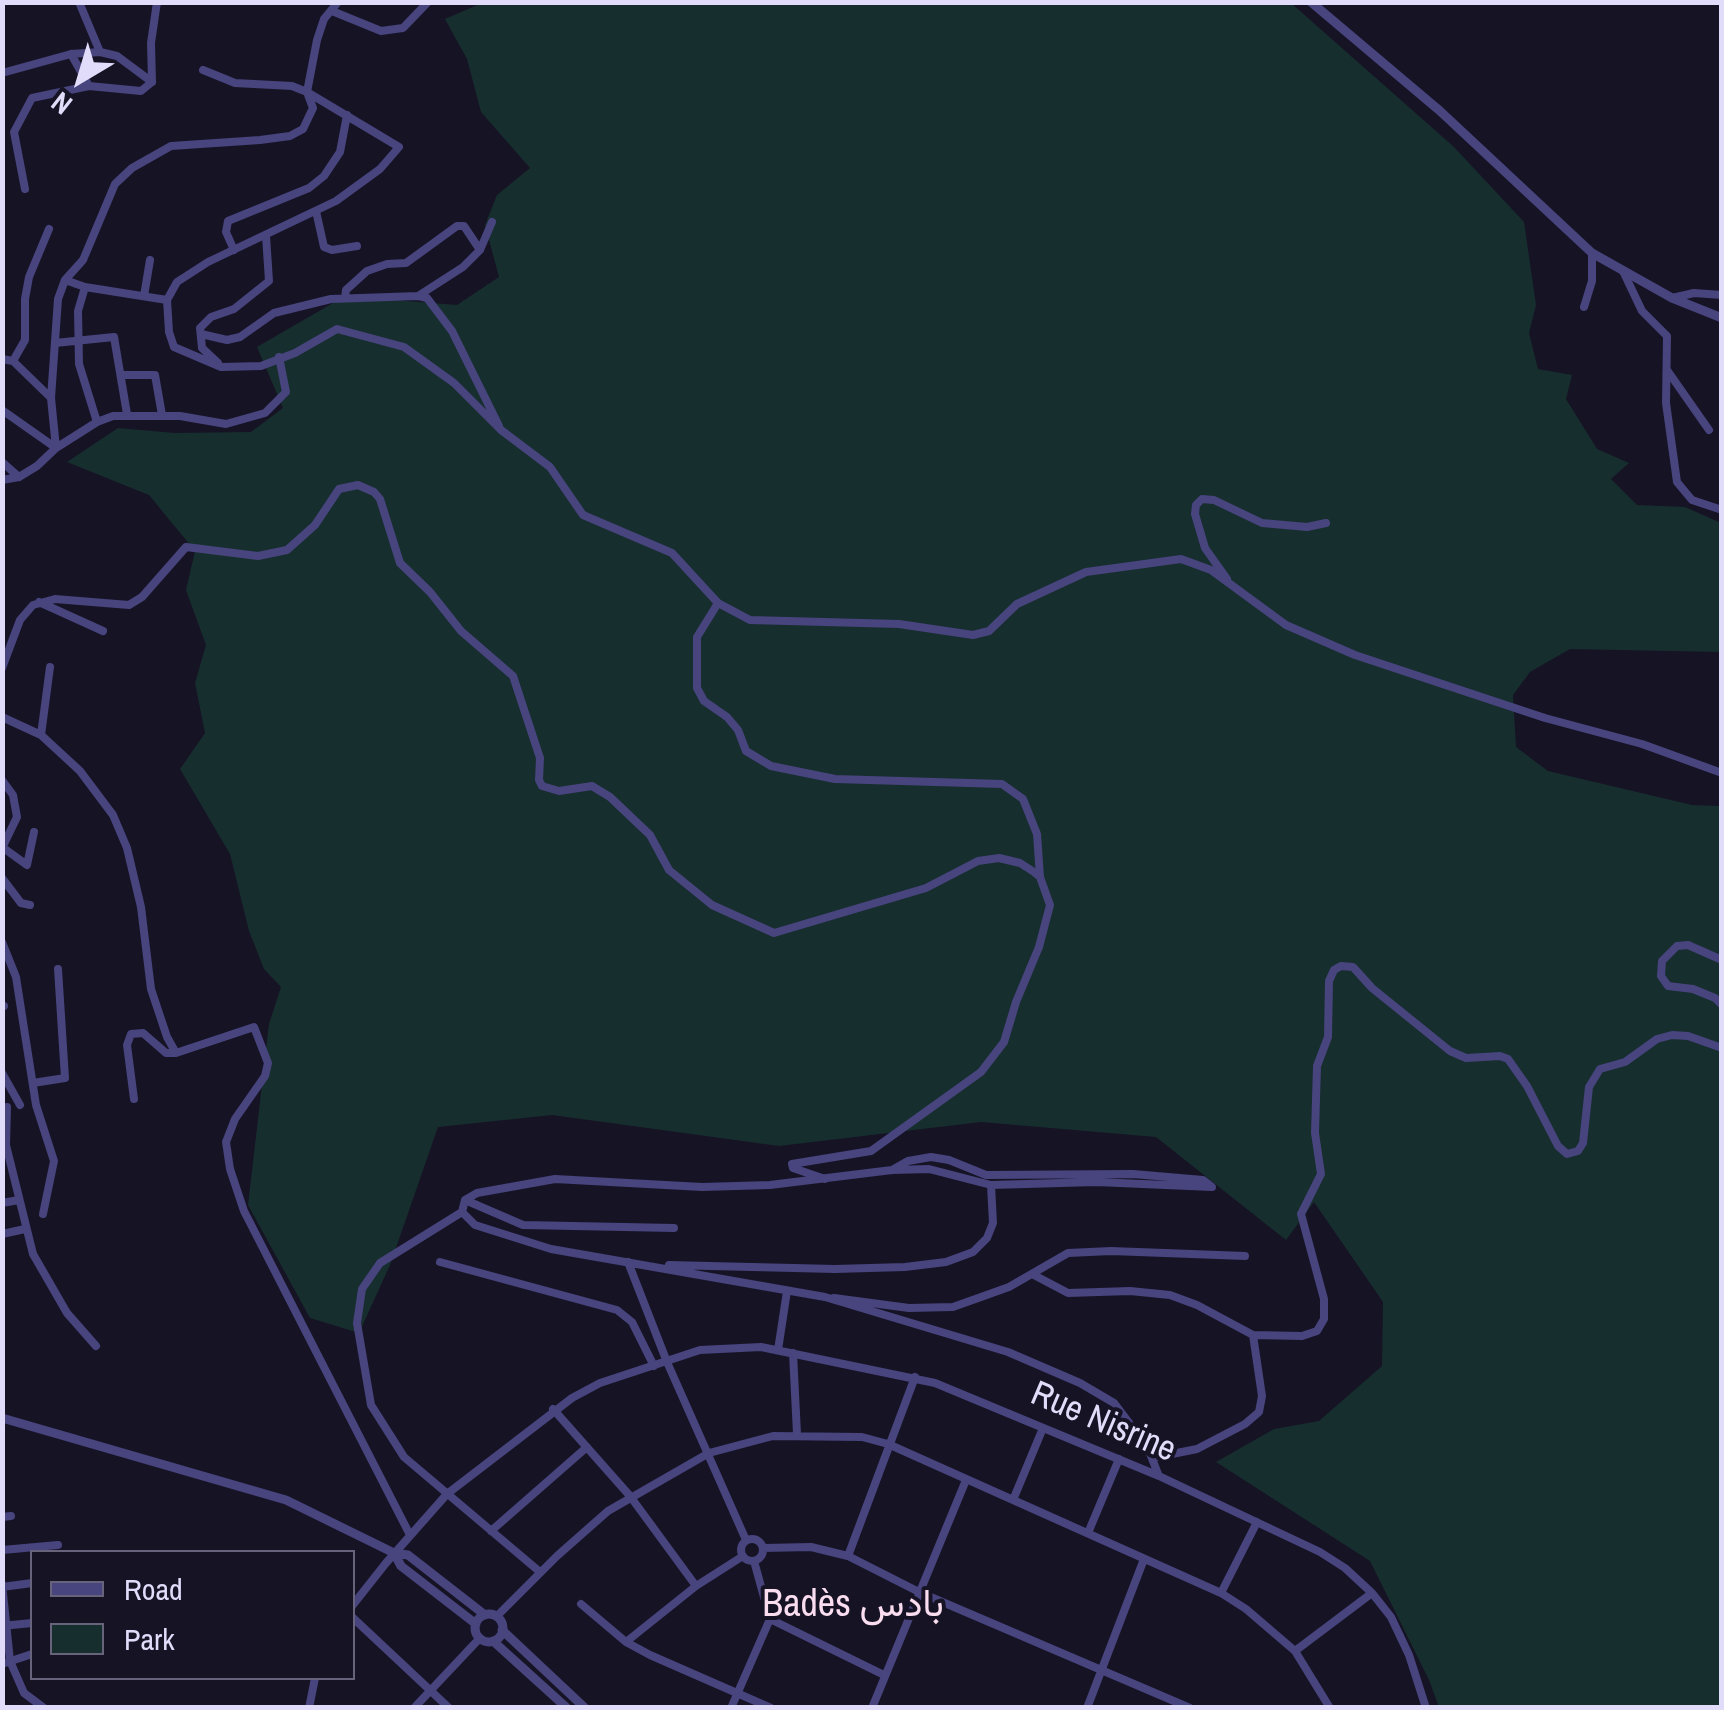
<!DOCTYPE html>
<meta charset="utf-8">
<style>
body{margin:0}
#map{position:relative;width:1724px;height:1710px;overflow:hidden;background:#161325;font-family:"Archivo Narrow",sans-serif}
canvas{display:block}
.frame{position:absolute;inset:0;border:5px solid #e0dcfa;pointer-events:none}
.legend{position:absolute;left:30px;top:1550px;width:325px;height:130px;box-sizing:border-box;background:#161325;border:2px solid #67637a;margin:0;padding:12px 18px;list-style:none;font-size:30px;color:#e0dcfa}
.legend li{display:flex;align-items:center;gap:20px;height:50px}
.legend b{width:50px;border:2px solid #67637a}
.north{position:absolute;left:30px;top:30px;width:100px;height:100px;-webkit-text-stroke:8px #161325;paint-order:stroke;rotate:218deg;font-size:28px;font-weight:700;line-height:40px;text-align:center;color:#e0dcfa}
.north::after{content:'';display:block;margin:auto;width:35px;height:45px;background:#e0dcfa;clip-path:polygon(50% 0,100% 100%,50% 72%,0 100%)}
</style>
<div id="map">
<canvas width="1724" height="1710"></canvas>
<div class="frame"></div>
<ul class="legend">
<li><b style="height:12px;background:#47447e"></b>Road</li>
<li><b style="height:28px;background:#172e2e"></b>Park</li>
</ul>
<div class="north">N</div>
</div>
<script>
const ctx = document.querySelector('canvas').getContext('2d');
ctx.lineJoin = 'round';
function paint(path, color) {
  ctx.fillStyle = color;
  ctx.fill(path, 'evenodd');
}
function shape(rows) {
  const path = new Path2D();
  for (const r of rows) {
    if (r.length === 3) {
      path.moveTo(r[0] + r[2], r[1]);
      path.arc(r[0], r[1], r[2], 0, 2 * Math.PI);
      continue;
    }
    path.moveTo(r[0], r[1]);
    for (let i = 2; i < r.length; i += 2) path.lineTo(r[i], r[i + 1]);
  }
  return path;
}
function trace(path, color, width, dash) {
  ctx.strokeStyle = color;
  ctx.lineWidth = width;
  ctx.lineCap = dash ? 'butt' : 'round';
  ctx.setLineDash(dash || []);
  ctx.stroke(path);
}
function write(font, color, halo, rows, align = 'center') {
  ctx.font = font + ' "Archivo Narrow",Vazirmatn,sans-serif';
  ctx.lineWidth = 8;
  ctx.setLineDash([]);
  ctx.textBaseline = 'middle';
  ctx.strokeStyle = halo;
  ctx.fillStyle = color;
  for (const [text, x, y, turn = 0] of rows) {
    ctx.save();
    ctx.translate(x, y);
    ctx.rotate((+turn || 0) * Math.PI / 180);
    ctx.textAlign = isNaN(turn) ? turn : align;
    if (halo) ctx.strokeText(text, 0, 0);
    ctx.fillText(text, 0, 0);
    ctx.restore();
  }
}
paint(shape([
 [482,3,1291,3,1454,147,1524,222,1536,305,1529,333,1538,369,1572,375,1566,399,1597,449,1629,463,1611,479,1637,505,1685,507,1721,523,1721,652,1570,649,1530,672,1513,695,1516,747,1548,771,1692,805,1721,806,1721,1707,1439,1707,1429,1680,1370,1561,1216,1462,1274,1429,1319,1421,1382,1366,1383,1302,1314,1202,1286,1240,1156,1137,981,1122,779,1146,552,1115,438,1127,390,1265,359,1333,310,1318,248,1205,269,1024,281,987,264,969,249,931,230,854,180,769,205,733,195,683,206,645,186,590,195,551,149,495,67,462,118,428,175,433,251,432,283,408,257,347,345,296,457,305,499,277,485,225,497,195,530,168,481,112,467,59,445,19]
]), '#172e2e');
trace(shape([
 [79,2,100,52],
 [332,11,381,31,403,28,428,2],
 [71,54,89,86,141,91,152,82],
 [203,70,235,83,292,86,307,92,399,147,380,169,336,201,208,262,177,282,167,300,169,332,174,347,221,367,261,366,295,353,337,329,404,347,454,383,501,430,550,467,583,515,672,553,718,603,750,620,899,624,973,635,989,631,1017,604,1086,572,1181,559,1211,570,1286,625,1355,655,1545,718,1642,744,1722,773],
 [2,73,71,54,100,52,117,56,152,82],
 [152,82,151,43,157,2],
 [25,189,14,132,32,98,89,86],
 [316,211,324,247,332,250,357,246],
 [234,250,226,232,228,221,309,188,324,176,340,152,347,115],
 [1623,271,1642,311,1667,336,1666,403,1677,482,1692,500,1722,510],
 [65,280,85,287,167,300],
 [85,287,78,311,79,364,97,422],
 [144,296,150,260],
 [418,296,463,267,480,250,492,222],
 [345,298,346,290,367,271,387,264,406,263,457,226,464,226,480,250],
 [1672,298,1694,293,1722,295],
 [1584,307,1592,281,1592,253],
 [201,334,227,340,240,337,274,313,331,299,418,296,427,298,452,331,499,426],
 [55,343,114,337,127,414],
 [2,359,13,361,51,398],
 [13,361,25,340,25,299,29,277,49,229],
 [218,363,202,348,200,328,211,317,234,309,269,281,266,236],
 [1667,370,1709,430],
 [123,375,155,375,162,415],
 [2,410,56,448],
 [56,448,51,398,58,299,65,280,83,260,115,184,132,168,171,146,260,140,290,136,303,129,313,108,307,92,317,40,324,19,338,2],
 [2,462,19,477],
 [2,480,19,477,37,466,56,448,97,422,113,416,180,416,226,424,265,413,286,392,279,357],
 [1227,579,1205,548,1195,514,1196,505,1202,499,1214,500,1262,523,1307,527,1326,523],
 [39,602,103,631],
 [718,603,697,637,697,688,704,701,727,717,738,730,746,751,771,766,835,779,1002,784,1023,799,1037,834,1040,877],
 [2,668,20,620,33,605,55,599,129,605,142,597,186,547,258,556,287,550,315,525,339,489,358,485,374,492,380,499,400,563,430,592,461,631,513,676,540,758,539,780,542,786,559,791,592,786,610,797,650,835,669,870,712,905,774,933,926,888,978,861,999,858,1020,863,1034,872,1040,877,1050,905,1039,947,1016,1002,1004,1042,981,1072,871,1151,792,1164,793,1168,825,1179],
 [2,717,41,735,80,771,113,815,127,848,141,907,151,989,167,1037,176,1053,254,1027,268,1063,265,1076,235,1119,226,1142,230,1169,244,1211,410,1535],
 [41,735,50,667],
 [2,780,13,795,17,817,2,848],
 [2,847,27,865,34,832],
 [2,878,21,903,30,905],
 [2,942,16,977,36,1105,54,1161,43,1214],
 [1722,960,1688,945,1677,946,1662,961,1661,976,1668,986,1693,989,1715,998,1722,1005],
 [2,1006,4,1006],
 [2,1073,20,1105],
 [33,1083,65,1078,58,969],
 [134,1099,127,1045,131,1034,143,1033,166,1053,176,1053],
 [7,1107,6,1145,33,1254,67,1313,96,1346],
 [465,1200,523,1225,674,1228],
 [2,1203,19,1200],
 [462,1212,475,1225,551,1249,825,1297,1008,1352,1080,1383,1114,1403,1148,1448,1158,1474],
 [2,1234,25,1229],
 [440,1262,617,1310,632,1322,654,1366],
 [628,1262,667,1362,746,1540],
 [669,1265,835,1269,905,1267,946,1262,973,1252,987,1238,993,1223,991,1185],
 [1032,1274,1068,1293,1130,1291,1170,1295,1197,1305,1253,1335,1302,1336,1317,1331,1324,1319,1324,1299,1301,1214,1321,1174,1315,1133,1317,1066,1328,1037,1329,981,1334,970,1341,966,1353,967,1372,988,1450,1051,1466,1058,1500,1056,1508,1059,1527,1086,1558,1146,1567,1154,1578,1151,1583,1143,1589,1087,1600,1069,1625,1062,1657,1039,1672,1035,1688,1036,1722,1048],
 [834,1298,909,1308,953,1307,1009,1287,1068,1253,1111,1251,1245,1256],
 [778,1350,787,1291],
 [793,1353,797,1434],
 [553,1409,630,1496,696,1586],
 [1152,1458,1197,1449,1245,1424,1259,1412,1262,1396,1253,1335],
 [1013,1500,1043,1428],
 [2,1517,11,1516],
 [491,1531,587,1447],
 [1088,1533,1119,1459],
 [752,1550,11],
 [763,1548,811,1547,848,1556,919,1592,1190,1708],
 [2,1550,58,1545],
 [848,1556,915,1377],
 [540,1572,404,1457,371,1405,357,1323,362,1289,380,1263,462,1212,465,1200,477,1193,555,1179,702,1187,770,1185,892,1170,929,1169,991,1185,1096,1182,1212,1187,1203,1180,1133,1174,986,1175,949,1160,931,1157,908,1161,892,1170],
 [2,1584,10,1661,24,1693,44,1708],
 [2,1587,32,1583],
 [1221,1593,1257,1522],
 [581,1604,626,1642,650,1655,771,1708],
 [352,1606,386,1563,447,1494,572,1398,600,1383,700,1350,761,1347,935,1383,1159,1476,1320,1552,1345,1568,1372,1593,1391,1617,1409,1655,1426,1708],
 [497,1616,557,1556,608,1511,709,1453,773,1436,862,1437,888,1444,1221,1593,1246,1609,1295,1651,1330,1708],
 [352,1617,449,1708],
 [770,1619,884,1675],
 [2,1626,32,1623],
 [626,1642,696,1586,743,1556],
 [1295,1651,1372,1593],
 [2,1664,32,1654],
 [309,1708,315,1678],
 [414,1708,480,1638],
 [731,1708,770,1619,754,1561],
 [872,1708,966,1480],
 [1087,1708,1144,1559]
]), '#47447e', 8);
trace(shape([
 [1311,2,1440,111,1592,253,1672,298,1722,318],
 [2,1418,286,1500,394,1553,408,1555,485,1615],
 [394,1553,401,1566,476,1624],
 [489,1628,14],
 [502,1630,585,1708],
 [493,1641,567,1708]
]), '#47447e', 9);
write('35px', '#e0dcfa', '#161325', [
 ["Rue Nisrine",1103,1423,23]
]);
write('38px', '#faddef', '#161325', [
 ["Badès بادس",853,1606]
]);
</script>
